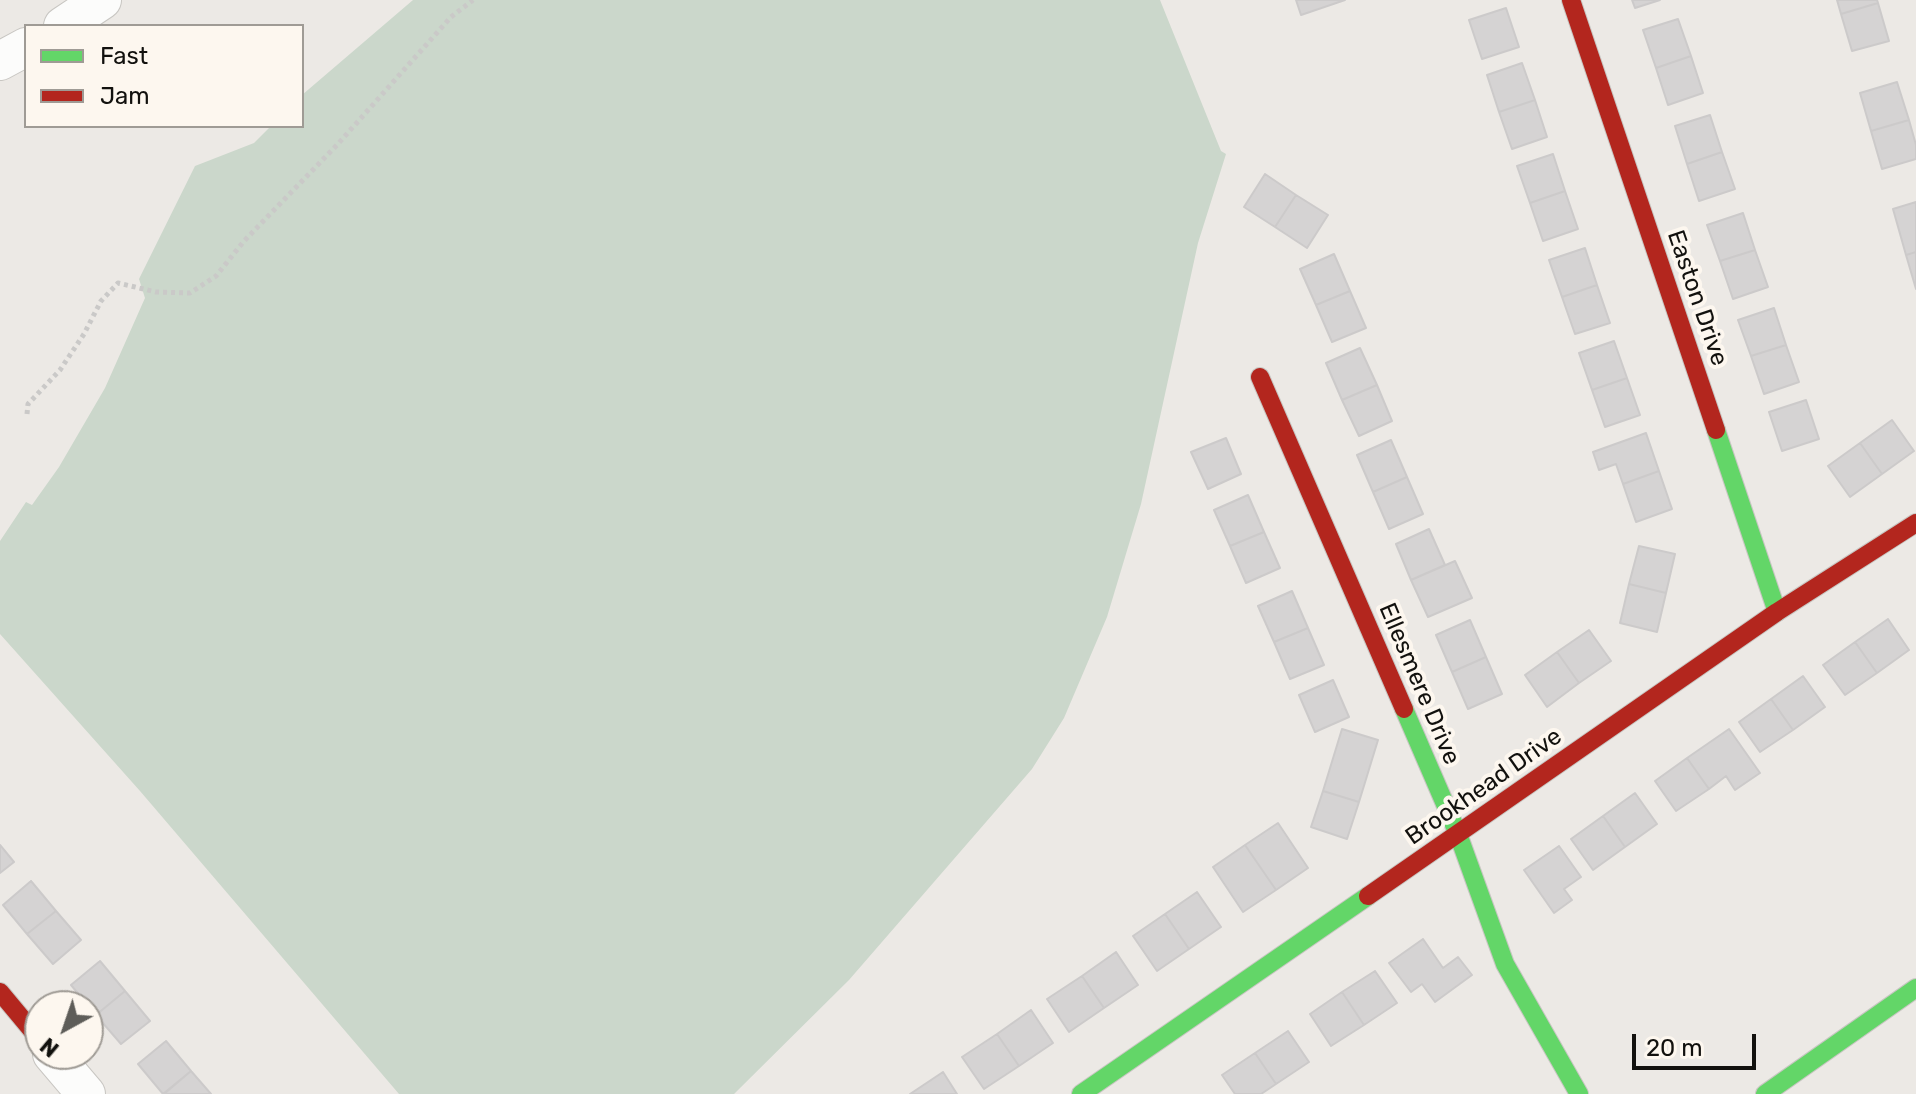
<!DOCTYPE html>
<style>
body{margin:0}
#map{position:relative;width:1916px;height:1094px;overflow:hidden;background:#ece9e5;font-family:Rubik,sans-serif}
canvas{display:block}
.legend{position:absolute;left:24px;top:24px;width:280px;height:104px;box-sizing:border-box;background:#fdf7ef;border:2px solid #9f9b95;margin:0;padding:10px 14px;list-style:none;font-size:24px;color:#12110e}
.legend li{display:flex;align-items:center;gap:16px;height:40px}
.legend b{width:40px;border:2px solid #9f9b95}
.north{position:absolute;left:24px;top:990px;width:80px;height:80px;box-sizing:border-box;background:#fdf7ef;border:2px solid #9f9b95;border-radius:50%;rotate:220deg;font-size:22px;font-weight:700;line-height:32px;text-align:center;color:#12110e}
.north::after{content:'';display:block;margin:auto;width:28px;height:36px;background:#5e5d59;clip-path:polygon(50% 0,100% 100%,50% 72%,0 100%)}
.scale{position:absolute;left:1632px;top:1034px;width:124px;height:36px;box-sizing:border-box;border:4px solid #12110e;border-top:0;padding-left:10px;font-size:24px;line-height:28px;white-space:nowrap;color:#12110e;-webkit-text-stroke:6px #fdf7ef;paint-order:stroke}
</style>
<div id="map">
<canvas width="1916" height="1094"></canvas>
<ul class="legend">
<li><b style="height:10px;background:#63d668"></b>Fast</li>
<li><b style="height:10px;background:#b3261e"></b>Jam</li>
</ul>
<div class="north">N</div>
<div class="scale">20 m</div>
</div>
<script>
const ctx = document.querySelector('canvas').getContext('2d');
ctx.lineJoin = 'round';
function paint(path, color) {
  ctx.fillStyle = color;
  ctx.fill(path, 'evenodd');
}
function shape(rows) {
  const path = new Path2D();
  for (const r of rows) {
    path.moveTo(r[0], r[1]);
    for (let i = 2; i < r.length; i += 2) path.lineTo(r[i], r[i + 1]);
  }
  return path;
}
function trace(path, color, width, dash) {
  ctx.strokeStyle = color;
  ctx.lineWidth = width;
  ctx.lineCap = dash ? 'butt' : 'round';
  ctx.setLineDash(dash || []);
  ctx.stroke(path);
}
function write(font, color, halo, rows, align = 'center') {
  ctx.font = font + ' Rubik,sans-serif';
  ctx.lineWidth = 8;
  ctx.setLineDash([]);
  ctx.textBaseline = 'middle';
  ctx.strokeStyle = halo;
  ctx.fillStyle = color;
  for (const [text, x, y, turn = 0] of rows) {
    ctx.save();
    ctx.translate(x, y);
    ctx.rotate((+turn || 0) * Math.PI / 180);
    ctx.textAlign = isNaN(turn) ? turn : align;
    if (halo) ctx.strokeText(text, 0, 0);
    ctx.fillText(text, 0, 0);
    ctx.restore();
  }
}
paint(shape([
 [413,0,1160,0,1221,151,1226,154,1198,243,1141,504,1107,617,1064,718,1032,769,849,980,734,1094,399,1094,140,791,0,634,0,541,26,502,32,505,59,467,105,388,145,298,139,279,195,166,254,143,271,126,302,126,302,95]
]), '#cbd7cb');
const building = shape([
 [1296,0,1345,0,1301,15,1296,0],
 [1632,0,1660,0,1635,8,1632,0],
 [1837,0,1877,0,1878,3,1841,14,1837,0],
 [1878,3,1889,41,1852,51,1841,14,1878,3],
 [1506,8,1519,47,1482,59,1469,20,1506,8],
 [1678,19,1691,56,1656,68,1643,30,1678,19],
 [1691,56,1703,93,1668,105,1656,68,1691,56],
 [1522,63,1535,100,1499,112,1487,75,1522,63],
 [1897,82,1909,120,1871,131,1860,93,1897,82],
 [1535,100,1547,137,1512,149,1499,112,1535,100],
 [1710,115,1722,152,1687,164,1675,126,1710,115],
 [1909,120,1916,145,1916,159,1882,169,1871,131,1909,120],
 [1722,152,1735,189,1699,201,1687,164,1722,152],
 [1553,154,1565,191,1530,203,1517,166,1553,154],
 [1265,174,1296,195,1275,227,1244,207,1265,174],
 [1565,191,1578,229,1543,241,1530,203,1565,191],
 [1296,195,1328,215,1307,248,1275,227,1296,195],
 [1916,202,1916,252,1906,255,1893,209,1916,202],
 [1743,213,1755,250,1720,261,1707,225,1743,213],
 [1585,248,1597,285,1562,297,1549,260,1585,248],
 [1755,250,1768,287,1733,299,1720,261,1755,250],
 [1916,252,1916,289,1906,255,1916,252],
 [1334,254,1350,291,1316,305,1300,269,1334,254],
 [1597,285,1610,323,1575,334,1562,297,1597,285],
 [1350,291,1366,328,1332,342,1316,305,1350,291],
 [1774,308,1786,345,1751,356,1738,320,1774,308],
 [1614,341,1627,378,1592,390,1579,353,1614,341],
 [1786,345,1799,382,1764,394,1751,356,1786,345],
 [1360,348,1377,385,1342,400,1326,363,1360,348],
 [1627,378,1640,415,1605,427,1592,390,1627,378],
 [1377,385,1392,421,1359,436,1342,400,1377,385],
 [1806,400,1819,439,1782,451,1769,412,1806,400],
 [1892,420,1914,451,1882,474,1860,443,1892,420],
 [1646,433,1659,471,1623,484,1616,464,1599,470,1593,452,1646,433],
 [1226,438,1241,474,1208,489,1191,452,1226,438],
 [1391,440,1407,477,1373,492,1357,455,1391,440],
 [1860,443,1882,474,1850,497,1828,466,1860,443],
 [1659,471,1672,509,1636,522,1623,484,1659,471],
 [1407,477,1423,514,1389,529,1373,492,1407,477],
 [1248,495,1264,532,1230,546,1214,510,1248,495],
 [1429,529,1445,565,1411,580,1396,544,1429,529],
 [1264,532,1280,568,1246,583,1230,546,1264,532],
 [1639,546,1675,554,1666,593,1629,584,1639,546],
 [1455,561,1472,598,1428,617,1411,580,1455,561],
 [1629,584,1666,593,1657,632,1620,623,1629,584],
 [1292,591,1308,628,1274,642,1258,606,1292,591],
 [1888,619,1909,650,1877,673,1855,642,1888,619],
 [1470,620,1486,657,1452,672,1436,635,1470,620],
 [1308,628,1324,665,1290,679,1274,642,1308,628],
 [1589,630,1611,661,1579,683,1557,652,1589,630],
 [1855,642,1877,673,1845,695,1823,665,1855,642],
 [1557,652,1579,683,1547,707,1525,675,1557,652],
 [1486,657,1502,694,1468,709,1452,672,1486,657],
 [1803,676,1825,707,1793,730,1771,699,1803,676],
 [1333,680,1349,717,1315,732,1299,695,1333,680],
 [1771,699,1793,730,1760,752,1739,722,1771,699],
 [1342,729,1378,740,1359,802,1323,791,1342,729],
 [1729,729,1760,773,1735,790,1726,776,1709,789,1687,758,1729,729],
 [1687,758,1709,789,1676,811,1655,781,1687,758],
 [1323,791,1359,802,1347,839,1311,827,1323,791],
 [1635,793,1657,824,1625,847,1603,816,1635,793],
 [1603,816,1625,847,1593,870,1571,839,1603,816],
 [1278,823,1308,868,1276,890,1245,845,1278,823],
 [0,845,14,862,0,873,0,845],
 [1245,845,1276,890,1243,912,1213,867,1245,845],
 [1559,846,1581,877,1564,889,1572,900,1554,913,1524,870,1559,846],
 [31,881,56,911,27,934,3,905,31,881],
 [1197,892,1221,927,1189,949,1165,914,1197,892],
 [56,911,81,940,53,964,27,934,56,911],
 [1165,914,1189,949,1157,971,1133,936,1165,914],
 [1423,939,1443,968,1458,957,1472,975,1435,1002,1422,984,1411,992,1389,963,1423,939],
 [1116,952,1138,985,1104,1008,1082,976,1116,952],
 [100,961,125,991,96,1015,71,985,100,961],
 [1375,971,1397,1003,1364,1025,1342,992,1375,971],
 [1082,976,1104,1008,1069,1032,1047,999,1082,976],
 [125,991,150,1021,121,1044,96,1015,125,991],
 [1342,992,1364,1025,1331,1046,1310,1014,1342,992],
 [1031,1010,1053,1043,1019,1066,997,1034,1031,1010],
 [1288,1031,1309,1062,1276,1084,1255,1053,1288,1031],
 [997,1034,1019,1066,984,1089,962,1057,997,1034],
 [166,1041,191,1071,163,1094,138,1064,166,1041],
 [1255,1053,1276,1084,1261,1094,1235,1094,1222,1075,1255,1053],
 [191,1071,211,1094,164,1094,191,1071],
 [943,1072,957,1094,910,1094,943,1072]
]);
paint(building, '#d5d3d3');
trace(building, '#cccaca', 2);
const street = shape([
 [63,26,102,0],
 [0,61,26,47],
 [52,1054,86,1094]
]);
const fast = shape([
 [1716,430,1777,612],
 [1404,709,1458,834,1505,964,1579,1094],
 [1081,1094,1368,896],
 [1765,1094,1916,988]
]);
const jam = shape([
 [1571,0,1716,430],
 [1260,377,1404,709],
 [1368,896,1777,612,1916,523],
 [0,992,40,1040]
]);
trace(street, '#c8c6c2', 40);
trace(fast, '#c8c6c2', 20);
trace(jam, '#c8c6c2', 20);
trace(shape([
 [27,414,28,404,60,370,84,334,101,301,118,283,156,292,190,293,216,276,244,241,337,145,451,17,473,0]
]), '#cac9c8', 5, [4, 4]);
trace(street, '#fcfcfb', 38);
trace(fast, '#63d668', 18);
trace(jam, '#b3261e', 18);
write('24px', '#12110e', '#fdf7ef', [
 ["Easton Drive",1697,298,71],
 ["Ellesmere Drive",1419,684,67],
 ["Brookhead Drive",1484,787,-35]
]);
</script>
